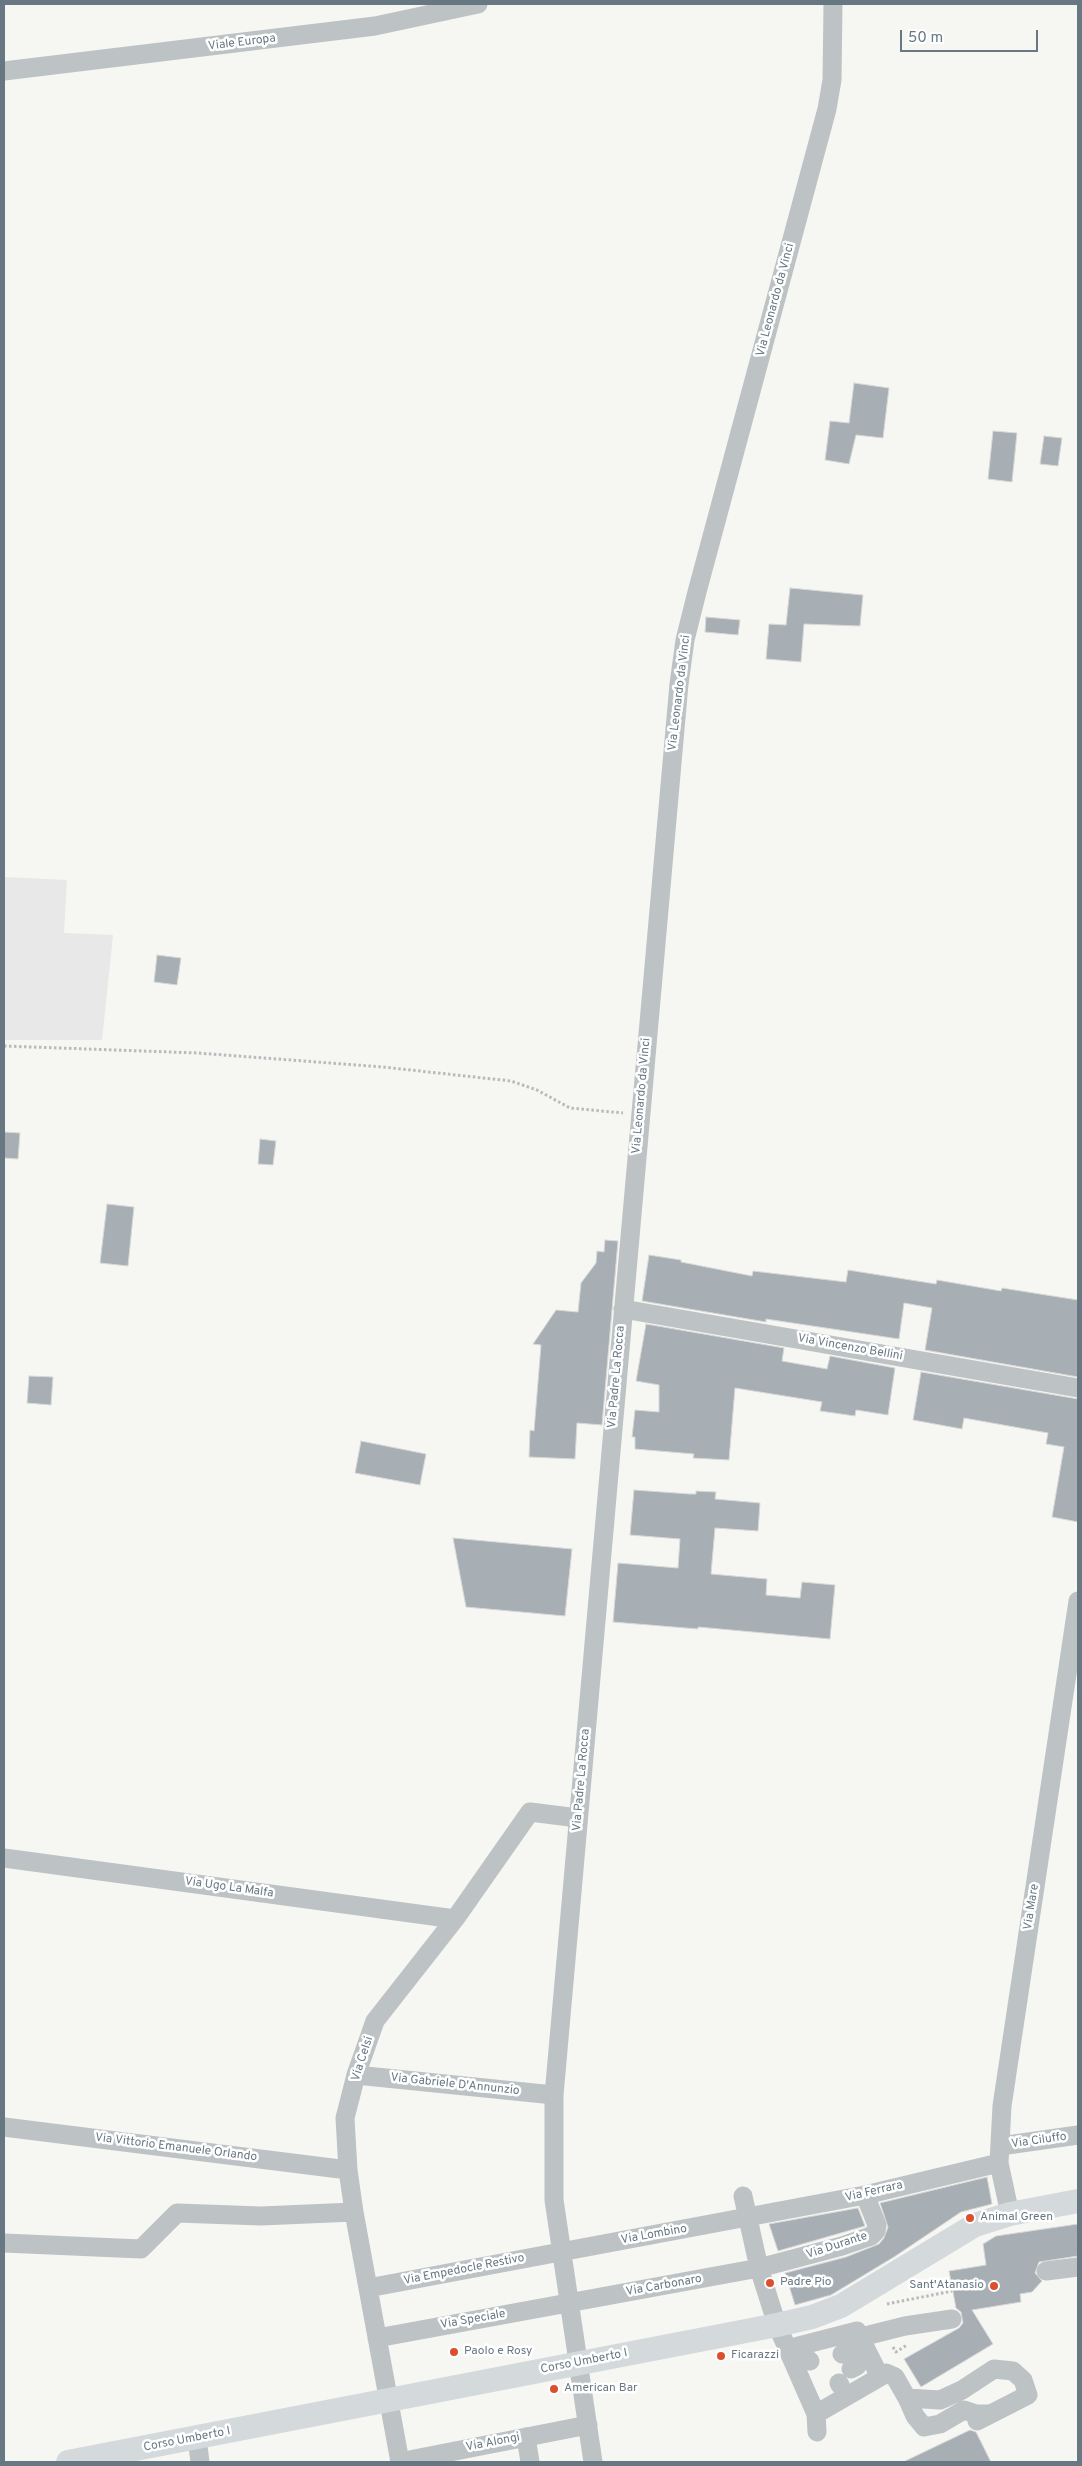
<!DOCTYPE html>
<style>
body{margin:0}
#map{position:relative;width:1082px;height:2466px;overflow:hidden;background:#f6f6f3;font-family:Overpass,sans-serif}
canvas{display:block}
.frame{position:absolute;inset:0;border:5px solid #677883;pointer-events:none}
.scale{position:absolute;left:900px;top:30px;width:138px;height:22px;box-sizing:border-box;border:2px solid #677883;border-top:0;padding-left:6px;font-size:15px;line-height:18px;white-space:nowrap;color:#677883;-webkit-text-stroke:4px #fff;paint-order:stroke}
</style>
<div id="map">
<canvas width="1082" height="2466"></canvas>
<div class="frame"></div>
<div class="scale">50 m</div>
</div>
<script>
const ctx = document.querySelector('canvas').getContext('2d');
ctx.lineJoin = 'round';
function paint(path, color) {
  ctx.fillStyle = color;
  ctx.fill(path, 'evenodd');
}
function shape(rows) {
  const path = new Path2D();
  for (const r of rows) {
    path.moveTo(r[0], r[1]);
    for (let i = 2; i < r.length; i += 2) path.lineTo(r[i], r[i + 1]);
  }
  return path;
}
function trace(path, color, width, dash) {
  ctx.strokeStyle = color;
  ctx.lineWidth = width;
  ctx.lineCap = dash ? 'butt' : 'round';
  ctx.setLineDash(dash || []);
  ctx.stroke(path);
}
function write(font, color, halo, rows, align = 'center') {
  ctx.font = font + ' Overpass,sans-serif';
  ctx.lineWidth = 5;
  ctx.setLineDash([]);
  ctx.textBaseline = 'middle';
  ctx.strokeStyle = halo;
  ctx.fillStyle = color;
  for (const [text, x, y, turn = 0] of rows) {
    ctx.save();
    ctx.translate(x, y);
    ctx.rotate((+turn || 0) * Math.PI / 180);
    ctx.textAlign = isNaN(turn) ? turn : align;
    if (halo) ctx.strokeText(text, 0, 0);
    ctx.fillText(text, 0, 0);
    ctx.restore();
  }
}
paint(shape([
 [4,877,67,880,64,933,113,935,102,1040,4,1040]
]), '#e7e8e7');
const building = shape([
 [854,383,889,388,883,438,856,435,849,464,825,460,830,421,849,423,854,383],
 [993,431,1017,433,1012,482,988,479,993,431],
 [1044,436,1062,438,1058,466,1040,464,1044,436],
 [790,588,863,595,860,626,804,624,801,662,766,659,769,624,786,625,790,588],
 [706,617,740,620,738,635,705,632,706,617],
 [157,955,181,958,177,985,154,982,157,955],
 [4,1132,20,1133,18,1159,4,1158,4,1132],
 [260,1139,276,1141,273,1165,258,1164,260,1139],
 [107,1204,134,1207,128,1266,100,1263,107,1204],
 [605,1240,618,1241,602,1425,577,1423,575,1459,529,1457,530,1430,534,1431,541,1345,533,1344,556,1310,578,1312,581,1283,596,1263,597,1251,604,1252,605,1240],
 [649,1255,681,1260,681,1262,752,1276,753,1271,846,1282,848,1270,936,1284,937,1280,1001,1291,1002,1288,1078,1300,1078,1377,925,1350,932,1308,904,1303,899,1339,766,1319,766,1322,642,1301,649,1255],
 [646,1324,784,1348,782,1361,827,1369,830,1356,895,1368,888,1415,856,1410,855,1416,820,1411,822,1402,735,1388,729,1460,693,1458,694,1454,635,1449,635,1437,632,1437,635,1410,659,1412,659,1385,636,1381,646,1324],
 [921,1372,1078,1399,1078,1522,1052,1517,1064,1447,1046,1444,1048,1433,964,1418,962,1429,913,1420,921,1372],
 [29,1376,53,1377,51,1405,27,1403,29,1376],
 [361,1441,426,1454,420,1485,355,1473,361,1441],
 [634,1490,690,1494,696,1494,696,1491,716,1492,715,1499,760,1503,758,1531,715,1528,711,1574,767,1579,766,1595,800,1598,802,1582,835,1585,830,1639,698,1627,698,1629,613,1622,618,1563,678,1568,680,1539,630,1535,634,1490],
 [453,1538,572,1549,565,1616,466,1607,453,1538],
 [987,2177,992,2204,961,2212,894,2257,831,2295,795,2305,785,2273,846,2257,879,2244,884,2238,888,2227,880,2203,987,2177],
 [858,2208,865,2226,778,2251,769,2224,858,2208],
 [1078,2224,1078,2256,1039,2262,1035,2273,1042,2281,1032,2292,1020,2294,1021,2302,972,2310,993,2344,921,2387,904,2359,959,2328,963,2323,961,2312,956,2308,949,2271,986,2265,983,2244,996,2236,1078,2224],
 [970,2430,976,2432,991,2462,903,2462,970,2430]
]);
paint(building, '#a7afb4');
trace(building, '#d8d8d6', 1);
trace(shape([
 [4,1046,198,1053,383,1067,511,1081,537,1090,570,1108,623,1113],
 [887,2304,952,2291],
 [893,2347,896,2352,907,2345]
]), '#b8bbbd', 3, [2.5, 2.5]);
trace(shape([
 [4,71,375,26,478,4],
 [623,1309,1078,1388],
 [4,1858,455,1919],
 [356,2075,554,2095],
 [4,2127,348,2170],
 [1000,2146,1078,2135],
 [743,2196,759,2268,777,2325,816,2414,817,2432],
 [1010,2214,999,2163,1002,2106,1078,1601],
 [4,2243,141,2249,177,2213,261,2216,354,2212],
 [1046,2271,1078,2267],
 [368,2288,865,2195,999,2163],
 [861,2337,905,2326,952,2319],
 [377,2338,759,2268,842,2246,871,2236,876,2231,877,2225,865,2195],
 [787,2349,857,2331,880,2377,816,2414],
 [842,2354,864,2346],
 [806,2358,810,2361],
 [851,2369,857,2366],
 [880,2377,886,2373,895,2377,907,2398,940,2400,962,2390,994,2369,1013,2371,1023,2380,1028,2395,977,2421],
 [839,2383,840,2385],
 [907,2398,915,2416,924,2427,940,2424,964,2410,976,2414,988,2414],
 [526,2437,530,2462],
 [197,2438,200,2462],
 [399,2462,588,2425],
 [400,2462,354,2212,348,2170,345,2118,356,2075,375,2021,455,1919,530,1812,578,1818],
 [593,2462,554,2200,554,2095,679,684,685,640,697,592,827,109,832,80,833,4]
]), '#bdc2c5', 19);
trace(shape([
 [68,2462,777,2325,812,2317,841,2306,975,2225,1010,2214,1078,2201]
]), '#d4d9dc', 24);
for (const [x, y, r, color] of [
 [970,2218,5,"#db4f2f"],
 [770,2283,5,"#db4f2f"],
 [994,2286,5,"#db4f2f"],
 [454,2352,5,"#db4f2f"],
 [721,2356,5,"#db4f2f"],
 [554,2389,5,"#db4f2f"]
]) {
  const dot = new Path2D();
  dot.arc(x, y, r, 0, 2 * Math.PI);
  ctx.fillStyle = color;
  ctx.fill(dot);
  trace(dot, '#fff', 2);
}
write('12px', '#677883', '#fff', [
 ["Viale Europa",242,43,-7],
 ["Via Leonardo da Vinci",776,300,-75],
 ["Via Leonardo da Vinci",680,693,-83],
 ["Via Leonardo da Vinci",642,1096,-85],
 ["Via Vincenzo Bellini",850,1348,10],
 ["Via Padre La Rocca",617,1377,-85],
 ["Via Padre La Rocca",582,1780,-85],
 ["Via Ugo La Malfa",229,1888,8],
 ["Via Mare",1032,1907,-81],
 ["Via Celsi",363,2059,-72],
 ["Via Gabriele D'Annunzio",455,2085,6],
 ["Via Ciluffo",1039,2141,-8],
 ["Via Vittorio Emanuele Orlando",176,2148,7],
 ["Via Ferrara",874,2192,-13],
 ["Via Lombino",654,2235,-10],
 ["Via Durante",837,2246,-18],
 ["Via Empedocle Restivo",464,2270,-11],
 ["Via Carbonaro",664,2286,-10],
 ["Via Speciale",473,2320,-10],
 ["Corso Umberto I",584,2362,-11],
 ["Corso Umberto I",187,2440,-11],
 ["Via Alongi",493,2443,-11]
]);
write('12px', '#677883', '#fff', [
 ["Animal Green",980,2218],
 ["Padre Pio",780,2283],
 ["Sant'Atanasio",984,2286,"right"],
 ["Paolo e Rosy",464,2352],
 ["Ficarazzi",731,2356],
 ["American Bar",564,2389]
], 'left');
</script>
